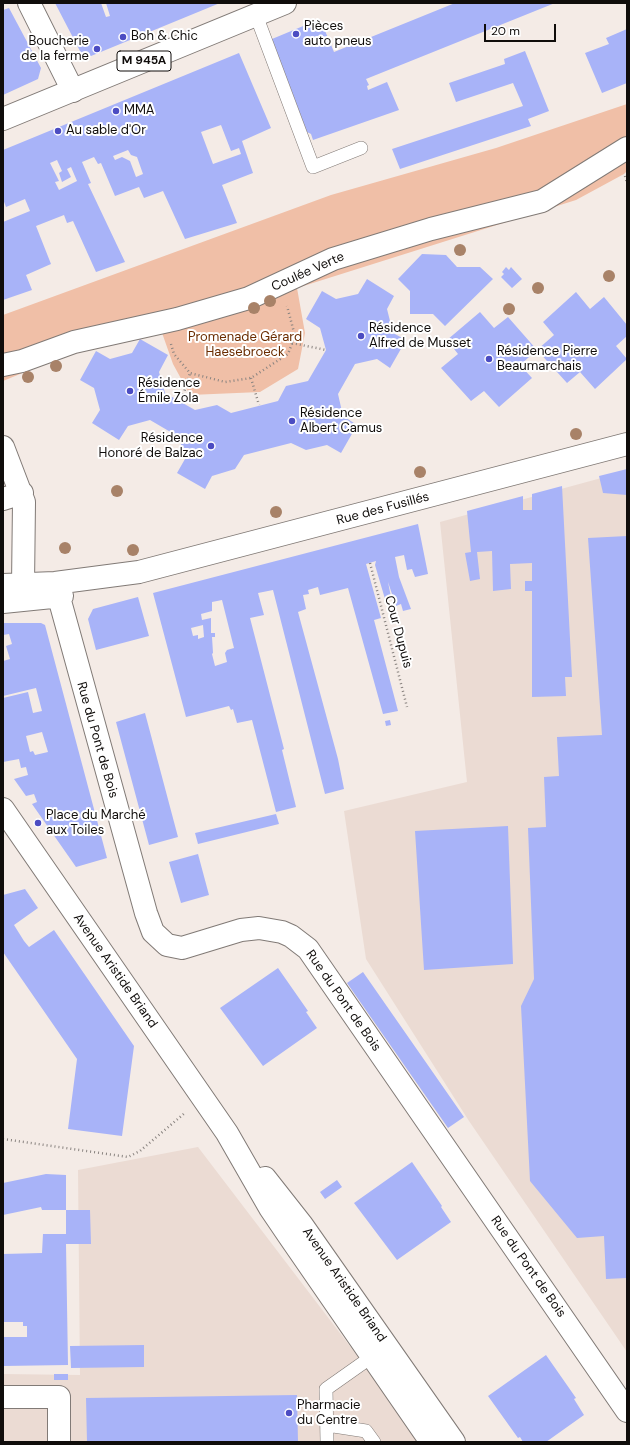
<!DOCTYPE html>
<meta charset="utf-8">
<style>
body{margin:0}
#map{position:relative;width:630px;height:1445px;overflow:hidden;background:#f4ebe6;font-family:"DM Sans",sans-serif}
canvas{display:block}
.frame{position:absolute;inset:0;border:4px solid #100d0b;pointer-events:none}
.scale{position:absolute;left:484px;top:24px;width:72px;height:18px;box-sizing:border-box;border:2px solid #100d0b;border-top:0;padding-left:5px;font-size:12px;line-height:14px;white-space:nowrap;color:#100d0b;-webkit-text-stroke:3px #fff;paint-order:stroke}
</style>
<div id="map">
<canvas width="630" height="1445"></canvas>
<div class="frame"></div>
<div class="scale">20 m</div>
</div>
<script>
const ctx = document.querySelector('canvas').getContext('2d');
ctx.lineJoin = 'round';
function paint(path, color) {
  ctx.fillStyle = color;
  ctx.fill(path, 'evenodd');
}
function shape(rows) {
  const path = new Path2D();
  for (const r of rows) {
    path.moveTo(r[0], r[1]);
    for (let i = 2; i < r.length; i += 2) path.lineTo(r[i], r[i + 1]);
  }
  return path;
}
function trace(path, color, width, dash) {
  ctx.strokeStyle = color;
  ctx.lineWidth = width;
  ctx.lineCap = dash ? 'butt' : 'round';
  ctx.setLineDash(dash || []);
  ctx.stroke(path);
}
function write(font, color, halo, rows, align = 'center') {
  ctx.font = font + ' "DM Sans",sans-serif';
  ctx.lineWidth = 4;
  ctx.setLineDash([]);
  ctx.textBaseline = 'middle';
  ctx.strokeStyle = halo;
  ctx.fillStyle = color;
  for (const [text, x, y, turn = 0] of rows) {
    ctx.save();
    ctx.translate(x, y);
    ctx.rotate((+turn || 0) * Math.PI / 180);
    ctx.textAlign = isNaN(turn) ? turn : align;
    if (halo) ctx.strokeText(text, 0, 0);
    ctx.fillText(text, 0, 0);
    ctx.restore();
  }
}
paint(shape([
 [627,471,627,1352,469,1121,366,959,344,811,467,782,440,522],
 [198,1147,423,1442,3,1442,3,1374,80,1375,78,1170]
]), '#ebdbd3');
paint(shape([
 [627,104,627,171,624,174,576,200,297,288,305,333,298,369,260,392,190,395,173,364,161,330,88,346,3,381,3,315,331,195,496,148]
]), '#f0bfa7');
paint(shape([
 [55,3,101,3,106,17,110,16,106,3,220,3,91,56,81,53],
 [455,3,555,3,366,79,369,85,367,86,368,90,387,82,399,110,313,140,311,134,307,132,272,39,320,19,334,52],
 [9,8,41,68,38,79,3,95,3,10],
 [627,29,627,83,602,93,585,53,609,44,606,38],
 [525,51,549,111,528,119,531,126,400,169,392,149,523,106,513,83,456,102,449,83,505,64,504,59],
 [239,53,271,128,242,141,253,173,222,185,237,223,185,239,163,191,144,198,139,187,115,196,101,163,98,164,94,157,82,162,91,183,88,184,125,262,96,272,73,221,67,223,64,215,36,226,51,264,26,275,32,290,3,300,3,222,30,211,25,199,6,207,3,199,3,150],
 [221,125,231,151,239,148,241,154,213,164,201,132],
 [128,150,131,155,137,157,143,174,136,177,130,161,122,157,115,160,113,156],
 [57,160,62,171,59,173,62,182,71,177,67,169,71,167,77,181,59,190,55,182,59,181,50,163],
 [422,254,446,255,457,267,480,267,493,279,445,326,433,314,410,314,410,291,398,279],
 [506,267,509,270,511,267,522,279,512,288,501,277,504,274,502,272],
 [367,279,394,296,387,309,393,333,406,340,390,368,377,359,355,364,338,394,343,416,357,425,341,453,327,445,306,450,291,443,244,455,235,469,212,476,205,489,177,473,185,459,179,437,150,420,128,426,119,440,92,423,100,410,94,388,80,380,96,351,110,359,132,353,140,339,168,355,159,372,165,393,195,410,217,405,231,413,278,401,286,386,308,381,326,350,320,328,306,319,322,291,336,299,358,294],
 [576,292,590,309,604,297,627,325,627,336,616,346,627,359,595,389,580,372,567,383,537,350,554,335,543,322],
 [480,312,494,328,508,317,537,350,520,365,532,378,499,407,484,391,471,401,441,368,458,354,447,340],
 [627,469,627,495,603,493,599,476],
 [562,486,572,677,565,677,566,696,532,697,532,591,525,591,525,581,532,581,532,563,510,564,511,589,493,591,492,551,477,552,480,579,470,581,465,553,471,552,467,511,523,496,523,510,532,510,532,494],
 [418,524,428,574,415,577,412,569,407,570,404,555,395,557,399,577,411,609,403,611,401,604,396,606,388,582,391,597,385,599,375,565,376,561,366,564,381,618,374,620,398,711,383,714,348,588,320,595,318,587,308,590,309,594,303,595,306,609,298,612,338,759,344,789,325,794,273,590,258,593,264,615,250,618,284,749,282,750,296,807,276,812,252,720,237,723,233,709,231,710,229,706,186,717,153,593],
 [222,600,234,648,227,650,225,653,227,662,215,666,212,654,213,653,212,637,215,637,215,633,211,633,211,618,202,620,201,614,212,611,212,602],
 [203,625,204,637,198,639,198,635,193,636,191,628],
 [627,536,627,1278,606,1279,604,1236,577,1238,530,1181,521,1006,534,979,528,828,546,827,544,777,559,776,557,737,602,735,588,538],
 [138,597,149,636,96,650,88,619,93,609],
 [3,623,41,623,45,625,107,858,76,867,32,804,37,802,34,794,26,796,14,779,28,775,26,767,21,768,19,759,3,762,3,698,28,692,33,713,42,711,36,688,3,696,3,661,10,659,6,646,12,644,9,634,3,635],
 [42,732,48,752,35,755,33,751,30,752,26,736],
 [145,713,178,837,149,845,116,722],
 [390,720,391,725,386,726,385,721],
 [276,814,279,824,198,844,195,833],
 [508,826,513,964,424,970,415,831],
 [198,854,209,895,181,903,169,862],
 [25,889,38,908,14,925,24,941,29,947,54,930,134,1046,122,1136,68,1129,77,1059,3,952,3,895],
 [278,968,308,1011,306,1012,317,1028,263,1066,220,1008],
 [363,972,464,1117,448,1128,347,983],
 [412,1162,442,1206,441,1207,451,1222,397,1260,354,1203],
 [46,1174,66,1175,66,1210,42,1210,41,1207,3,1215,3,1183],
 [337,1180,342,1187,325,1199,320,1192],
 [66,1210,90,1210,91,1244,66,1244,68,1365,3,1366,3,1337,27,1337,27,1326,23,1326,23,1322,3,1322,3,1254,42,1253,43,1234,66,1234],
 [144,1345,144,1367,71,1368,70,1346],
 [546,1355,576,1398,574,1399,584,1415,546,1442,523,1442,520,1437,518,1438,488,1396],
 [54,1374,68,1374,68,1380,54,1380],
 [297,1395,298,1442,87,1442,86,1398]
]), '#a8b3f8');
const lane = shape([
 [256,15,313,167,361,148],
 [327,1425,366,1431,374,1442],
 [327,1442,326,1389,377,1353]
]);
const street = shape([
 [29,3,73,91],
 [3,365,22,361,74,342,177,319,249,298,333,259,431,229,542,201,627,148],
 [3,447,24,502,23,585],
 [3,499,22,493],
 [55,583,146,913,153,932,167,945,182,948,241,930,259,928,282,932,291,936,308,949,627,1411],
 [3,585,55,583,139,572,627,444],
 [3,602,62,596],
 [3,1397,59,1397,59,1442]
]);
const primary = shape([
 [3,119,285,3],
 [3,809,227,1133,270,1208,289,1236,431,1442],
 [265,1178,302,1225,454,1442]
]);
trace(lane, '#817a76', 14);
trace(street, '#817a76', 24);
trace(primary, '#817a76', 24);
trace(shape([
 [625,176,627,183],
 [292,343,326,350],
 [171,344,174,354,190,373,225,382,251,378,288,354,295,336,287,306],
 [251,378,259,405],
 [181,402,190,373],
 [370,563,407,707],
 [3,1139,128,1157,140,1151,186,1112]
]), '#8a8480', 2.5, [1, 3]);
trace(lane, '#fff', 13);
trace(street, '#fff', 22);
trace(primary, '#fff', 22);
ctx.fillStyle = '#a88268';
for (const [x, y] of [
 [460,250],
 [609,276],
 [538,288],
 [270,301],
 [254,308],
 [509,309],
 [56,366],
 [28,377],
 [576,434],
 [420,472],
 [117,491],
 [276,512],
 [65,548],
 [133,550]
]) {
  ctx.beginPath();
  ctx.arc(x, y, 6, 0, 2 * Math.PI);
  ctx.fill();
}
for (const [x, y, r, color] of [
 [296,34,4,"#4b4cc2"],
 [123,37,4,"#4b4cc2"],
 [97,49,4,"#4b4cc2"],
 [116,111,4,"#4b4cc2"],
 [58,131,4,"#4b4cc2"],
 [361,336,4,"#4b4cc2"],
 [489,359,4,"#4b4cc2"],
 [130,391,4,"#4b4cc2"],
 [292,421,4,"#4b4cc2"],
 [211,446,4,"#4b4cc2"],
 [38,823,4,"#4b4cc2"],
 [289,1413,4,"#4b4cc2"]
]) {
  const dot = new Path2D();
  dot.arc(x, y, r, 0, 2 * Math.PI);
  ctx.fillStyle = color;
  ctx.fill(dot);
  trace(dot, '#fff', 1.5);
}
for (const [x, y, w] of [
 [144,61,54]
]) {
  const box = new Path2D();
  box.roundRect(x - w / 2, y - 10, w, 20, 3);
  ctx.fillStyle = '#fff';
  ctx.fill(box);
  trace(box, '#100d0b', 1);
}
write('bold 12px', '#100d0b', null, [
 ["M 945A",144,61]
]);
write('13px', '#100d0b', '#fff', [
 ["Pièces",304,27],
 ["auto pneus",304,42],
 ["Boh & Chic",131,37],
 ["Boucherie",89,42,"right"],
 ["de la ferme",89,57,"right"],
 ["MMA",124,111],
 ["Au sable d'Or",66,131],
 ["Résidence",369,329],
 ["Alfred de Musset",369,344],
 ["Résidence Pierre",497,352],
 ["Beaumarchais",497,367],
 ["Résidence",138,384],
 ["Émile Zola",138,399],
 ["Résidence",300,414],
 ["Albert Camus",300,429],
 ["Résidence",203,439,"right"],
 ["Honoré de Balzac",203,454,"right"],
 ["Place du Marché",46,816],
 ["aux Toiles",46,831],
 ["Pharmacie",297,1406],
 ["du Centre",297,1421]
], 'left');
write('13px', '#100d0b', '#fff', [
 ["Coulée Verte",308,272,-24],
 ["Rue des Fusillés",383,509,-15],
 ["Cour Dupuis",398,632,75],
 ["Rue du Pont de Bois",97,740,74],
 ["Avenue Aristide Briand",115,971,55],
 ["Rue du Pont de Bois",343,1001,55],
 ["Rue du Pont de Bois",528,1267,55],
 ["Avenue Aristide Briand",344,1285,55]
]);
write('13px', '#6a2c00', '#fff', [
 ["Promenade Gérard",245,338],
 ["Haesebroeck",245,353]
]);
</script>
